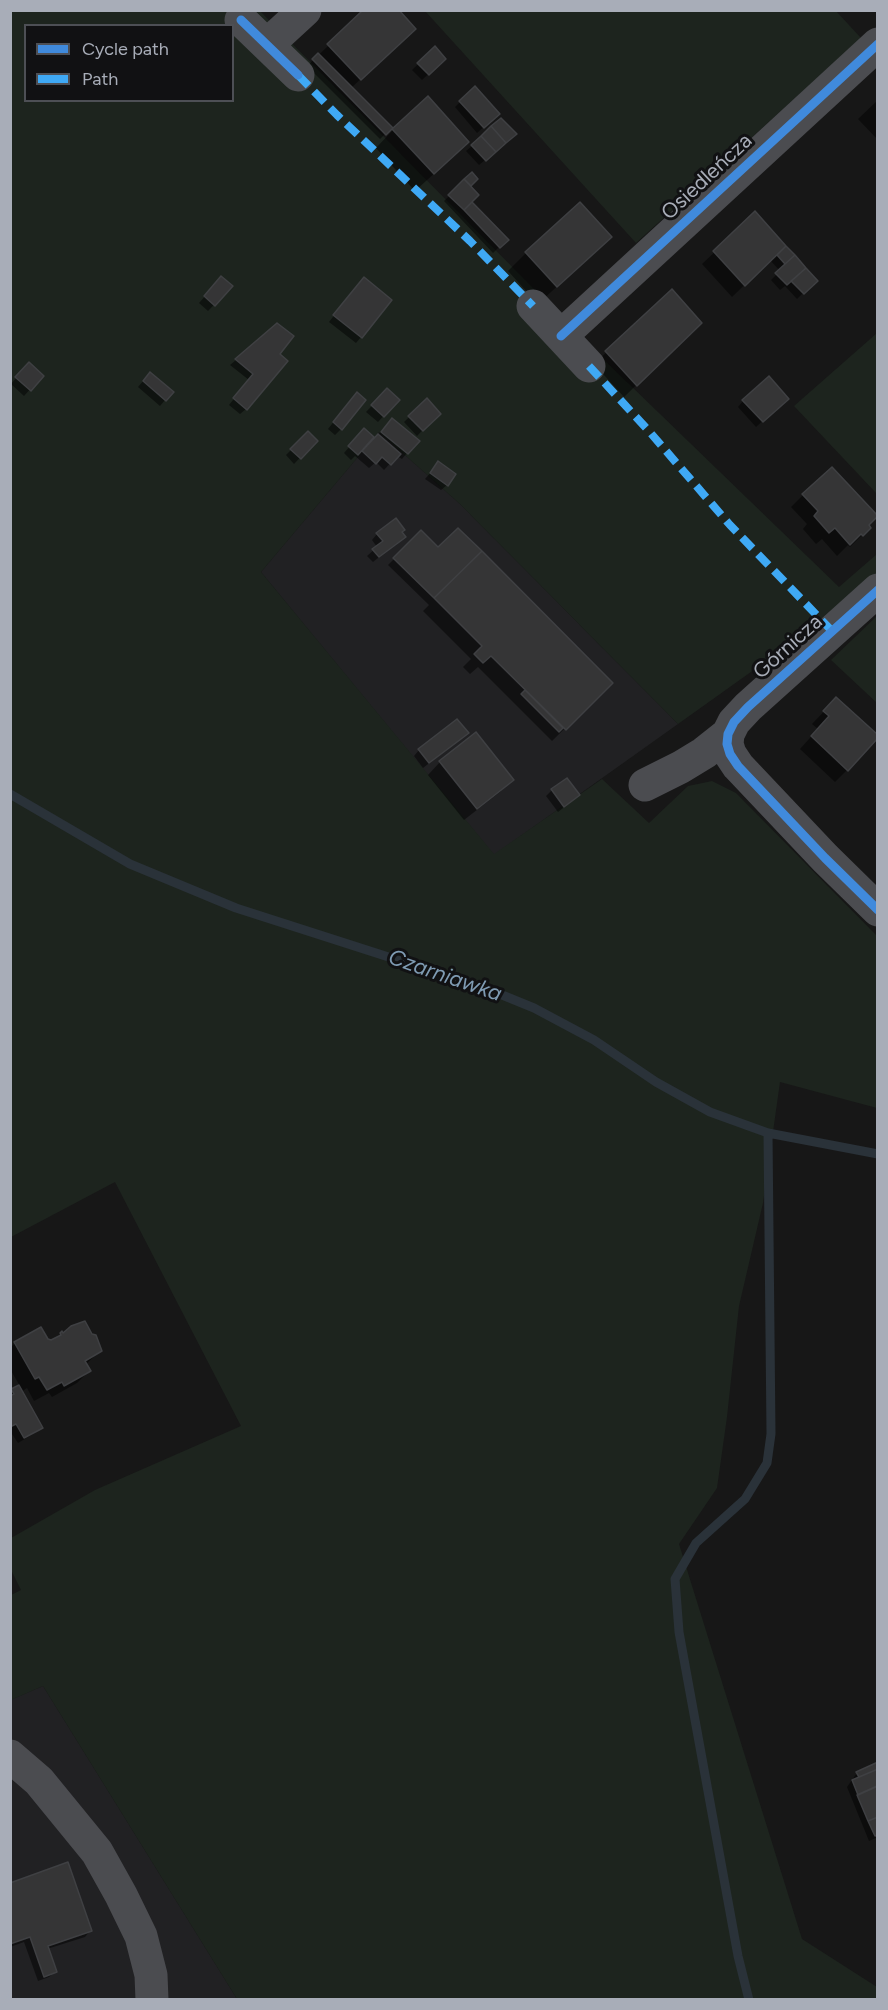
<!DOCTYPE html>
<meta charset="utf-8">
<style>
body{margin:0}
#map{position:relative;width:888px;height:2010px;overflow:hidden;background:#171717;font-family:Figtree,sans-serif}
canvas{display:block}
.frame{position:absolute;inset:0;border:12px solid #a8adb8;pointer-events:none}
.legend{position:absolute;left:24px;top:24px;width:210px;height:78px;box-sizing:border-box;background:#111113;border:2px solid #4d4f55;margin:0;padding:8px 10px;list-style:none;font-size:18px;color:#a8adb8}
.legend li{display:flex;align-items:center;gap:12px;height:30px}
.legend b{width:30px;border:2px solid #4d4f55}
</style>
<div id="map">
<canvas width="888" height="2010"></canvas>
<div class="frame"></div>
<ul class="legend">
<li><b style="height:8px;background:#408adc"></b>Cycle path</li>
<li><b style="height:8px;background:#3fa9f5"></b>Path</li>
</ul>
</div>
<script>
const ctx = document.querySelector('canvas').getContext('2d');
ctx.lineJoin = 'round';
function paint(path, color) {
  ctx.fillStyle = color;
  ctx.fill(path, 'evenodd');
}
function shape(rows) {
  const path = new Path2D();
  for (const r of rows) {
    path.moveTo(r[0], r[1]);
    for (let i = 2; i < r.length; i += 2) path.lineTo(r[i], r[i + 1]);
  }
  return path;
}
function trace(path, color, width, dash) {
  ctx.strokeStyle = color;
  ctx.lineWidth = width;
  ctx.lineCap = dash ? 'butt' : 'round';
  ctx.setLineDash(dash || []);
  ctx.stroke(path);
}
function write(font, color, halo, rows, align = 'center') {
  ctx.font = font + ' Figtree,sans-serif';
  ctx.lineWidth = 6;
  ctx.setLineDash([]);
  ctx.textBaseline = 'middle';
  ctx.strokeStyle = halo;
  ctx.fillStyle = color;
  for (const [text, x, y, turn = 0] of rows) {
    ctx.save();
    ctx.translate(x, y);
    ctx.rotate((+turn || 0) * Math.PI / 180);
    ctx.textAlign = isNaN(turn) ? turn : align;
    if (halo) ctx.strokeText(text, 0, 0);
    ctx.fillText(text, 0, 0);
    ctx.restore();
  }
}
paint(shape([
 [379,432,460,504,678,724,494,855,261,572],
 [43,1686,237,1999,11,1999,10,1700]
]), '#212123');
paint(shape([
 [10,11,260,11,599,355,839,587,877,554,877,575,849,602,678,724,460,504,379,432,261,572,494,854,602,779,649,823,688,786,712,781,736,793,877,936,877,1108,780,1082,763,1203,739,1306,727,1417,717,1488,679,1544,802,1939,877,1987,877,1999,237,1999,43,1686,11,1700,11,1595,21,1590,11,1570,11,1538,95,1490,241,1426,115,1182,11,1237],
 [26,26,232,26,232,100,26,100],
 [425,11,836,11,861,38,636,243],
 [877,333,877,494,794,406],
 [877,616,877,703,831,660]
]), '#1d241e');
paint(shape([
 [366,10,402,41,351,88,391,128,380,139,307,66],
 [435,48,444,59,422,80,412,70],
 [878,100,878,140,858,119],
 [460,102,498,114,477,133,455,107],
 [393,130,449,160,415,191,376,148],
 [509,140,479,165,466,151,472,146],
 [472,174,476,179,469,186,470,202,506,240,493,253,444,201],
 [755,214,816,280,797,299,785,286,780,290,771,280,780,271,770,260,732,297,702,264],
 [526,253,592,254,538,304,508,271],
 [216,284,231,287,208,311,199,303],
 [358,285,361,337,356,343,329,322],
 [672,291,700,323,624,397,594,364],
 [278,354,246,409,240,414,229,405,249,380,230,365,236,360],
 [23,370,42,376,24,396,11,384],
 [144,380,165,400,160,406,138,387],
 [387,390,398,400,378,422,366,412],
 [351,400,341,429,335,435,328,429],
 [427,400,439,413,417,436,404,422],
 [743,401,781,404,756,427,738,407],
 [386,426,407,453,402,459,397,456,384,470,376,462,369,468,355,456,351,460,344,453,364,430,374,439],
 [308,433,316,441,294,464,286,455],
 [439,463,447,485,441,490,425,479],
 [803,495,867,526,869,528,850,547,848,545,837,556,822,539,816,544,803,529,807,524,791,507],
 [421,532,438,549,611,683,552,741,478,667,470,674,463,667,471,659,423,611,429,605,388,565],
 [377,534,398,542,373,562,367,556,377,547,372,540],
 [836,699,847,770,835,782,800,749,818,729,812,724],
 [476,734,512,780,500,792,464,820,428,775,440,762],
 [461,738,423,768,414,756,419,750],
 [552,790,572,801,558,812,546,796],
 [47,1340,100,1351,85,1365,89,1371,77,1383,52,1397,49,1393,34,1401,27,1388,21,1392,41,1428,35,1433,18,1443,10,1431,10,1392,20,1386,10,1369,10,1348,15,1343],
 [878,1764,878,1788,876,1789,878,1792,878,1837,869,1841,847,1787,857,1773],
 [10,1885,90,1931,85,1937,47,1949,55,1972,49,1977,38,1981,24,1942,10,1947]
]), '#0007');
trace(shape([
 [10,794,130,864,236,908,485,988,534,1008,594,1040,656,1082,710,1112,768,1133,878,1154],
 [749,2000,738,1956,679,1632,675,1579,696,1543,745,1499,767,1463,771,1434,768,1133]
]), '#2a3239', 9);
const building = shape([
 [363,10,399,10,416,29,361,80,327,44,363,10],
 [435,46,446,59,429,75,417,63,435,46],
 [318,53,393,128,386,135,312,59,318,53],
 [475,86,500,114,484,128,459,101,475,86],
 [428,96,469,142,434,174,392,129,428,96],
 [501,118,517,134,506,143,491,126,501,118],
 [491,126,506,143,496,152,481,136,491,126],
 [481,136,496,152,486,161,471,145,481,136],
 [472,172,478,179,471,186,464,179,472,172],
 [464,179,479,195,464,210,448,195,464,179],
 [472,202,509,240,500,248,464,210,472,202],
 [580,202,612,237,557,287,525,252,580,202],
 [755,211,786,246,745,286,713,251,755,211],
 [786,246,795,255,785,264,777,255,786,246],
 [795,255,806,268,787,285,775,273,795,255],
 [806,268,818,281,804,294,791,281,806,268],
 [221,276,233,286,215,306,204,296,221,276],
 [364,277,392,300,362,338,333,315,364,277],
 [672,289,702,323,637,386,605,351,672,289],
 [277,323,294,336,280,354,288,361,247,410,233,398,253,374,235,359,277,323],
 [29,362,44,376,31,391,15,377,29,362],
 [150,372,174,392,166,401,143,381,150,372],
 [769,376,789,399,763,422,742,400,769,376],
 [387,388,400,400,384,417,371,405,387,388],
 [357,392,366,400,342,430,333,422,357,392],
 [427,398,441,414,423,431,408,416,427,398],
 [392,418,420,441,408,454,381,432,392,418],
 [364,428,374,437,358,455,348,446,364,428],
 [308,431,318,441,301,459,290,449,308,431],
 [378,434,401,454,391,465,382,457,376,464,362,451,378,434],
 [438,461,456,474,448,486,430,473,438,461],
 [832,467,878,516,869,525,871,528,863,536,861,534,850,545,835,528,829,533,814,516,818,511,802,494,832,467],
 [396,518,405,530,402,532,406,537,379,557,372,549,383,541,376,533,396,518],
 [458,528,482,551,434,598,393,558,421,530,438,547,458,528],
 [482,551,613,683,566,730,491,656,483,663,474,654,482,646,434,598,482,551],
 [525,690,563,728,559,732,521,694,525,690],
 [836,697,878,735,878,738,848,771,811,736,829,716,823,711,836,697],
 [457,719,469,733,429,763,418,749,457,719],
 [476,732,514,780,477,809,439,761,476,732],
 [567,778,580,795,564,807,551,789,567,778],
 [85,1321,92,1334,96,1335,102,1351,85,1361,91,1371,64,1386,62,1382,47,1390,39,1377,35,1379,14,1342,41,1327,48,1339,51,1340,61,1335,60,1333,62,1331,63,1333,71,1326,85,1321],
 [19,1385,43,1428,24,1438,16,1424,12,1426,10,1424,10,1396,14,1394,11,1389,19,1385],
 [878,1762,878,1769,859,1777,856,1772,878,1762],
 [878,1769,878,1786,858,1795,852,1780,878,1769],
 [877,1786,878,1817,868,1821,857,1795,877,1786],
 [878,1817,878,1835,875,1836,868,1821,878,1817],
 [68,1862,92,1931,48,1946,57,1972,44,1977,30,1937,10,1944,10,1883,68,1862]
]);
paint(building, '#353536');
trace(building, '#3f4043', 1.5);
trace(shape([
 [241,20,298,75],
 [267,45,305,10],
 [533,306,589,366],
 [561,336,878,44],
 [728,734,727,744,730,754,738,766,825,858,878,910],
 [645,785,681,767,704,753,728,734,734,722,748,707,878,590],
 [10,1756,39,1781,97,1852,121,1895,141,1936,151,1975,152,2000]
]), '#4b4c50', 33);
trace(shape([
 [298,75,337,115,470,241,533,306],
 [589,366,648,430,730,525,832,631]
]), '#3fa9f5', 8, [15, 8]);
trace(shape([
 [241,20,298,75],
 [561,336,878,44],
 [878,590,748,707,734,722,728,734,727,744,730,754,738,766,825,858,878,910]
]), '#408adc', 9);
write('21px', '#a8adb8', '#111113', [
 ["Osiedleńcza",707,177,-43],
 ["Górnicza",788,647,-42]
]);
write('italic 22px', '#7f9bb3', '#111113', [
 ["Czarniawka",445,976,19]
]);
</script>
